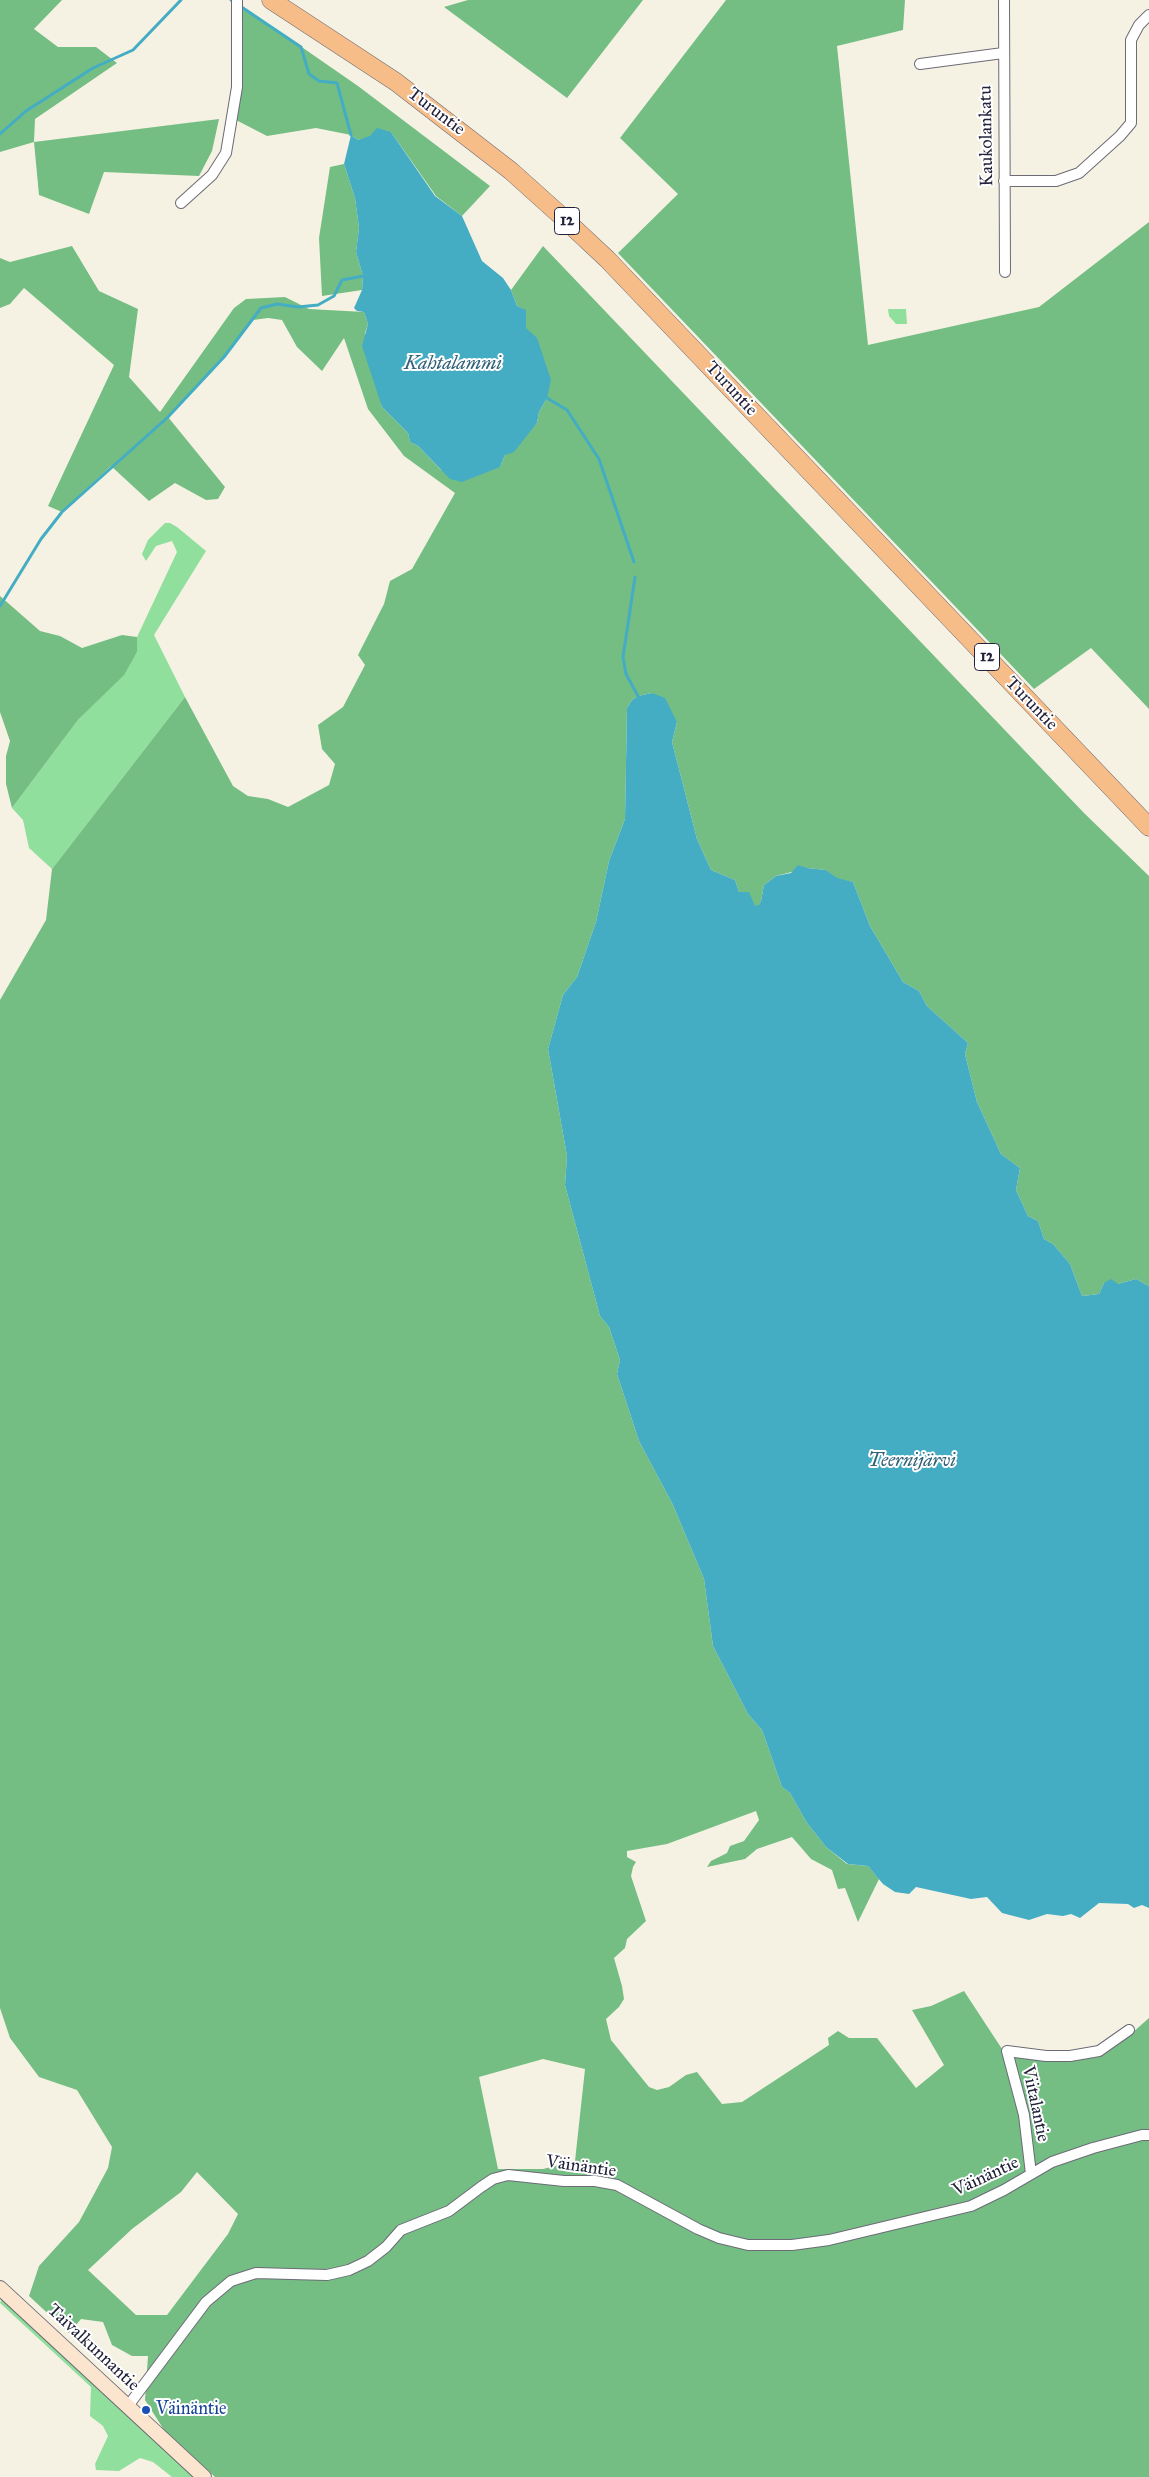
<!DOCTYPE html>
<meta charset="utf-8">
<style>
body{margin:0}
canvas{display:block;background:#f6f2e3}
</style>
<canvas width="1149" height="2477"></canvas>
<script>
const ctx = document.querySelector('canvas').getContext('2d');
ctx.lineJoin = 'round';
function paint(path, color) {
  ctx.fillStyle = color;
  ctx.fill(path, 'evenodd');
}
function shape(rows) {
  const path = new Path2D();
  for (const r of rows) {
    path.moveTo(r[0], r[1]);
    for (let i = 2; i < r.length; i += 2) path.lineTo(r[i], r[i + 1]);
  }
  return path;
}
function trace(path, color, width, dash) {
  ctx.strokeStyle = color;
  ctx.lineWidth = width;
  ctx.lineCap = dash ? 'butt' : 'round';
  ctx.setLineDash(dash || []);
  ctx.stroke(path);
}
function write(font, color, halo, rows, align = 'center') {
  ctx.font = font + ' "IM FELL Great Primer",serif';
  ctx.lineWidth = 4;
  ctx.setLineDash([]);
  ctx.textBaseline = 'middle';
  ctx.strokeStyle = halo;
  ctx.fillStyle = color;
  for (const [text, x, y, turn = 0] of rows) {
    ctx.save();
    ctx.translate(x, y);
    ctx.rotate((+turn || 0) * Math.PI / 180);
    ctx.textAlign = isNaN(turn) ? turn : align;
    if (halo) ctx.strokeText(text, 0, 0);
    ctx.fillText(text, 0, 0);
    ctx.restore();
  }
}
paint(shape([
 [888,309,906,309,907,324,896,324,889,316],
 [165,523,170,523,177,527,206,551,154,635,185,697,52,869,29,848,23,820,12,808,78,720,104,694,137,652,137,637,177,552,172,541,156,546,146,561,142,554,148,540],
 [2,2298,198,2477,172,2477,153,2462,140,2458,119,2471,96,2470,95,2464,108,2436,103,2426,90,2416,91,2387,0,2303]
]), '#91df9d');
paint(shape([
 [0,0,62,0,34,29,58,47,96,47,117,63,35,119,34,142,219,119,212,151,199,176,104,172,89,214,39,195,34,142,0,152],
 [468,0,643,0,567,98,444,7],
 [726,0,905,0,903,30,837,46,868,345,1039,307,1149,222,1149,709,1091,648,1034,689,618,253,678,194,620,138],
 [241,5,358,86,490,186,462,216,436,196,391,132,358,140,351,135,316,128,267,136,236,120],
 [344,164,355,198,359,228,356,252,363,276,362,290,322,296,319,238,330,167],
 [72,246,99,291,138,309,129,377,160,412,234,308,246,299,285,297,309,309,364,312,368,324,365,333,382,407,408,433,410,442,418,446,441,470,500,467,505,455,537,423,539,412,547,398,526,329,526,311,517,306,511,290,543,246,1084,813,1149,876,1149,1286,1136,1279,1118,1284,1104,1283,1099,1294,1082,1296,1070,1264,1053,1244,1044,1239,1038,1221,1028,1216,1016,1190,1020,1168,1001,1154,977,1102,965,1054,968,1043,927,1006,919,991,903,982,870,926,853,882,837,879,826,870,807,868,776,876,764,885,761,901,759,906,755,906,739,892,735,880,711,870,697,839,672,742,677,722,652,693,638,696,632,700,627,708,625,819,609,861,596,922,577,977,563,995,548,1049,567,1156,565,1185,600,1316,609,1327,620,1360,617,1374,639,1441,673,1505,704,1579,713,1646,748,1714,762,1730,782,1787,790,1793,807,1823,826,1847,847,1864,868,1866,879,1879,858,1922,845,1888,838,1889,832,1870,811,1859,792,1837,757,1849,745,1859,707,1867,711,1861,727,1853,730,1846,744,1841,759,1820,756,1811,667,1844,627,1851,627,1857,636,1862,633,1867,631,1876,646,1921,627,1939,625,1948,614,1958,622,1986,624,1999,619,2007,606,2019,611,2040,649,2087,657,2090,669,2087,686,2075,697,2072,722,2104,742,2102,829,2045,828,2038,838,2031,849,2038,877,2038,916,2088,944,2065,912,2010,931,2006,964,1991,1004,2052,1101,2053,1123,2041,1149,2018,1149,2477,215,2477,164,2430,145,2400,148,2356,132,2356,112,2345,103,2322,81,2319,69,2333,29,2296,39,2266,79,2222,108,2168,112,2147,77,2090,39,2077,10,2038,0,2008,0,1000,46,920,52,869,185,697,233,786,248,796,268,799,288,807,329,785,335,764,322,749,318,725,343,707,365,665,358,655,384,604,390,581,412,569,455,493,404,456,368,409,344,338,322,371,297,347,282,320,268,318,253,320,224,357,168,417,225,487,218,499,206,500,175,483,149,501,111,466,62,512,48,506,114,365,24,288,10,304,0,308,0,258,10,262],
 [543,2059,585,2069,575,2161,543,2169,498,2169,479,2077],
 [197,2172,238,2214,228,2234,167,2315,136,2315,88,2270,132,2229,181,2192],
 [0,596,40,631,60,636,82,648,122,635,137,637,137,652,124,675,78,720,12,808,6,784,6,756,10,741,0,712]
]), '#74be84');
paint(shape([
 [377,128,391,132,435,196,462,216,482,261,503,278,511,290,517,306,526,310,526,328,537,338,551,380,547,398,539,412,537,423,514,452,505,455,500,467,462,482,450,479,418,446,410,442,408,433,382,407,362,346,368,324,364,312,357,311,354,308,362,290,363,276,356,252,359,228,355,198,344,164,351,135,358,140,370,136],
 [652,693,665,698,677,722,672,742,697,839,711,870,735,880,739,892,749,892,755,906,759,905,761,901,764,885,776,876,791,873,798,865,807,868,826,870,837,878,853,882,870,926,903,982,919,991,927,1006,968,1043,965,1054,977,1102,1001,1154,1020,1168,1016,1190,1028,1216,1038,1221,1044,1239,1053,1244,1070,1264,1082,1296,1099,1294,1104,1283,1111,1279,1118,1284,1136,1279,1149,1286,1149,1908,1142,1905,1134,1908,1128,1904,1099,1903,1080,1918,1071,1914,1063,1916,1047,1914,1029,1920,1002,1913,987,1897,971,1899,916,1887,909,1894,895,1892,883,1884,868,1866,848,1864,826,1847,807,1823,790,1793,782,1787,762,1730,748,1714,713,1646,704,1579,673,1505,639,1441,617,1374,620,1360,609,1327,600,1316,565,1185,567,1156,548,1049,563,995,577,977,596,922,609,861,625,819,627,708,632,700,638,696]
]), '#44adc3');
trace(shape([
 [231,0,301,47,309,74,319,81,337,83,351,135],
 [0,134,26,111,93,68,133,50,181,0],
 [547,398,567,410,599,459,634,562],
 [635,577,623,657,626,674,638,696],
 [0,606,41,539,62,512,168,417,224,357,261,308,277,304,298,307,318,305,334,296,342,280,363,276]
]), '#44adc3', 3);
const street = shape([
 [1004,0,1005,272],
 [920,64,1003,53],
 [1004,181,1056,181,1079,173,1120,136,1131,123,1131,40,1139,25,1149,15],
 [181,203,212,175,226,153,237,87,237,0],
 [1031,2174,1024,2115,1007,2051,1046,2056,1070,2056,1099,2051,1129,2030],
 [128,2406,206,2302,231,2281,256,2273,327,2275,349,2270,368,2261,386,2247,401,2230,449,2211,481,2187,493,2179,508,2175,564,2181,595,2181,617,2185,698,2229,719,2238,748,2245,792,2245,829,2240,971,2206,1004,2190,1052,2162,1093,2148,1142,2135,1149,2135]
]);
const secondary = shape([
 [0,2288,204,2477]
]);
const highway = shape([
 [271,0,396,82,511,171,560,215,607,259,1149,827]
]);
trace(street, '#6c6b76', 12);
trace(secondary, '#6c6b76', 16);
trace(highway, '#6c6b76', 19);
trace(street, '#fff', 10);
trace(secondary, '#fce5cf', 14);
trace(highway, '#f7bd88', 18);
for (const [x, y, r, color] of [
 [146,2410,5,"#1a4fb4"]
]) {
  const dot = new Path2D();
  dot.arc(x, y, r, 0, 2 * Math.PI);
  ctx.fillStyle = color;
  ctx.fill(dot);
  trace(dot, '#fff', 2);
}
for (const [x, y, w] of [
 [567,221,25],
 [987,657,25]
]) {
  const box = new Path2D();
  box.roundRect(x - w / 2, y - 13.5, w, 27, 4);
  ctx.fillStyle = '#fff';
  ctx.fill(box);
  trace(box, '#22223b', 1);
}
write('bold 16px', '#22223b', null, [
 ["12",567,221],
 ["12",987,657]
]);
write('18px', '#22223b', '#fff', [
 ["Turuntie",436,112,37],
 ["Kaukolankatu",987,136,-91],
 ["Turuntie",731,389,47],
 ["Turuntie",1031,704,46],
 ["Viitalantie",1035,2104,78],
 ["Väinäntie",581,2167,8],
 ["Väinäntie",986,2177,-25],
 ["Taivalkunnantie",93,2348,43]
]);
write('18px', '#164399', '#fff', [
 ["Väinäntie",156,2410]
], 'left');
write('italic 19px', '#316178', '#fff', [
 ["Kahtalammi",453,364],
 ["Teernijärvi",912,1461]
]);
</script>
